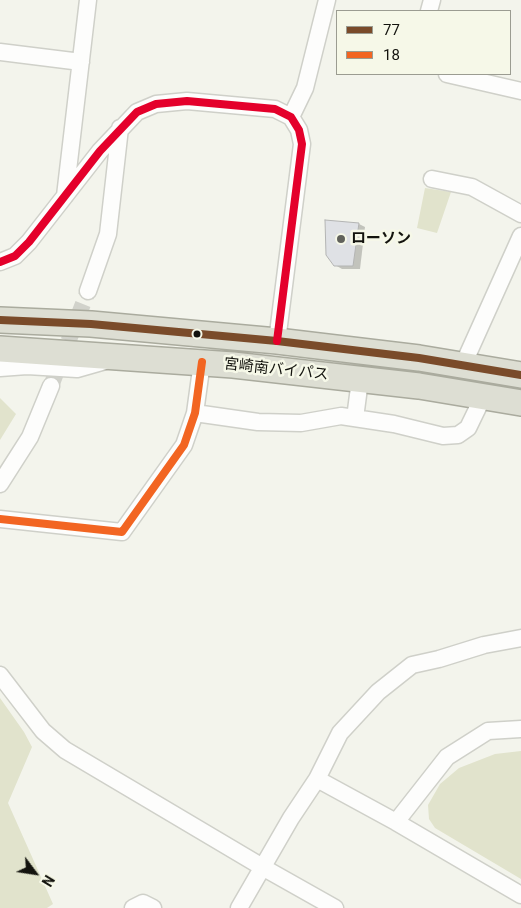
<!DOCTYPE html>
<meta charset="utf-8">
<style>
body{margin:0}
#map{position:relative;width:521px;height:908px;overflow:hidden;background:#f3f4ec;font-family:Roboto,sans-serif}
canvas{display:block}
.legend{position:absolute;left:336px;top:10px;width:175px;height:65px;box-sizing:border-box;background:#f6f8e8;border:1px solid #9b9c91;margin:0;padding:6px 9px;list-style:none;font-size:15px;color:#13130e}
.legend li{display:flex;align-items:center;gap:10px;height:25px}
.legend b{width:25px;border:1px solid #9b9c91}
.north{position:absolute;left:10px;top:848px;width:50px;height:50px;-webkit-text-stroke:4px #f6f8e8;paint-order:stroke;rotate:121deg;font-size:14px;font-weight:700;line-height:20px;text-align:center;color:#13130e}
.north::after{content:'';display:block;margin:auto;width:18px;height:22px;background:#13130e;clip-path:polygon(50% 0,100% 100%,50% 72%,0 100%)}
</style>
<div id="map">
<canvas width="521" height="908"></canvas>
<ul class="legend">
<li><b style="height:6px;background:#7a4b2a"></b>77</li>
<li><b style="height:6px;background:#f26522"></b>18</li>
</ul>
<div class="north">N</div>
</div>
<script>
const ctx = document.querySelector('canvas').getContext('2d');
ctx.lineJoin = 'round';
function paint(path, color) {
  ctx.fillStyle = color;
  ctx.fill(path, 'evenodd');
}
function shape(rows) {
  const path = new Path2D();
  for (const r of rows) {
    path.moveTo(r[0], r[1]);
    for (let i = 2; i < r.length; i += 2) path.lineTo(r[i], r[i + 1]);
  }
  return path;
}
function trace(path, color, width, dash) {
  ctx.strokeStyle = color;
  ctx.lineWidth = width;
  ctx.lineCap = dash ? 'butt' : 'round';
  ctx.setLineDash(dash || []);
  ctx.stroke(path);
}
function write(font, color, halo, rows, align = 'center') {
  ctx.font = font + ' Roboto,"Noto Sans JP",sans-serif';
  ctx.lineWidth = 5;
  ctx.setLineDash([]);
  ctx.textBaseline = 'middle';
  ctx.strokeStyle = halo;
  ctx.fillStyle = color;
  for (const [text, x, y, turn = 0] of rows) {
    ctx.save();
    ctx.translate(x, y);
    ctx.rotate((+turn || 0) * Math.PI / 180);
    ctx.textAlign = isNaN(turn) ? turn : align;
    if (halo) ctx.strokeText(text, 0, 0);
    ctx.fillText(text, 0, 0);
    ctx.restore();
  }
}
paint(shape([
 [425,188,451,192,437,233,417,228],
 [0,398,16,414,0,440],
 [0,698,24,732,32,747,8,803,53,904,47,908,0,908],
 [521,751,521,879,435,828,429,819,428,805,440,784,459,768,495,754]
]), '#e1e3cc');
paint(shape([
 [359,224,365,227,360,269,342,269,335,265]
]), '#0003');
const building = shape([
 [325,220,359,223,353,266,334,266,326,255,325,220]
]);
paint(building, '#dfe1e5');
trace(building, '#b3b4b3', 1);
trace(shape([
 [51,386,88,291]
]), '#d1d2cb', 16, [16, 8]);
const minor = shape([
 [429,11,432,0],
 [0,52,81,62],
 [447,74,521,91],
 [291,117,305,88,327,0],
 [432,179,472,187,521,214],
 [65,196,88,0],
 [0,262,15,256,29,242,100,151,137,112,156,104,187,101,275,109,291,117,299,130,302,144,277,341],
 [88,291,108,234,120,128],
 [463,365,521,236],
 [0,368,27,366,77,369,105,361],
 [195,413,258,422,301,423,341,416,394,424,443,436,458,435,468,428,483,397],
 [355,418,360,380],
 [0,484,30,437,51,386],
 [0,519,122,532,184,445,195,413,202,362],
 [0,675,43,731,65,750,264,868,335,908],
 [317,779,396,822,521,895],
 [396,822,447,757,488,731,521,729],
 [133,908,143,903,153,908],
 [239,908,291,818,317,779,340,733,378,692,412,665,439,659,484,645,521,638]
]);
const highway = shape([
 [0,320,91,324,277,341,419,358,521,375],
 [0,349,233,365,419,386,521,403]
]);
trace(minor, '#cfd0c9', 19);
trace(highway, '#aaab9e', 28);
trace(minor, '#fdfdfc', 16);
trace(highway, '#ddded3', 25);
trace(shape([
 [0,320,91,324,277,341,419,358,521,375]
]), '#7a4b2a', 8);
trace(shape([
 [0,519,122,532,184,445,195,413,202,362]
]), '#f26522', 8);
trace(shape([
 [0,262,15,256,29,242,100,151,137,112,156,104,187,101,275,109,291,117,299,130,302,144,277,341]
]), '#e4002b', 8);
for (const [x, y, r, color] of [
 [341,239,5,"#61625c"],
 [197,334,4.5,"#13130e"]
]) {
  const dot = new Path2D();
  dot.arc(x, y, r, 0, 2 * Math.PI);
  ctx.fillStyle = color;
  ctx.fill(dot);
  trace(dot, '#f6f8e8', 2);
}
write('bold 15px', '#13130e', '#f6f8e8', [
 ["ローソン",351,239]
], 'left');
write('15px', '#13130e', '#f6f8e8', [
 ["宮崎南バイパス",276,370,6]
]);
</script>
